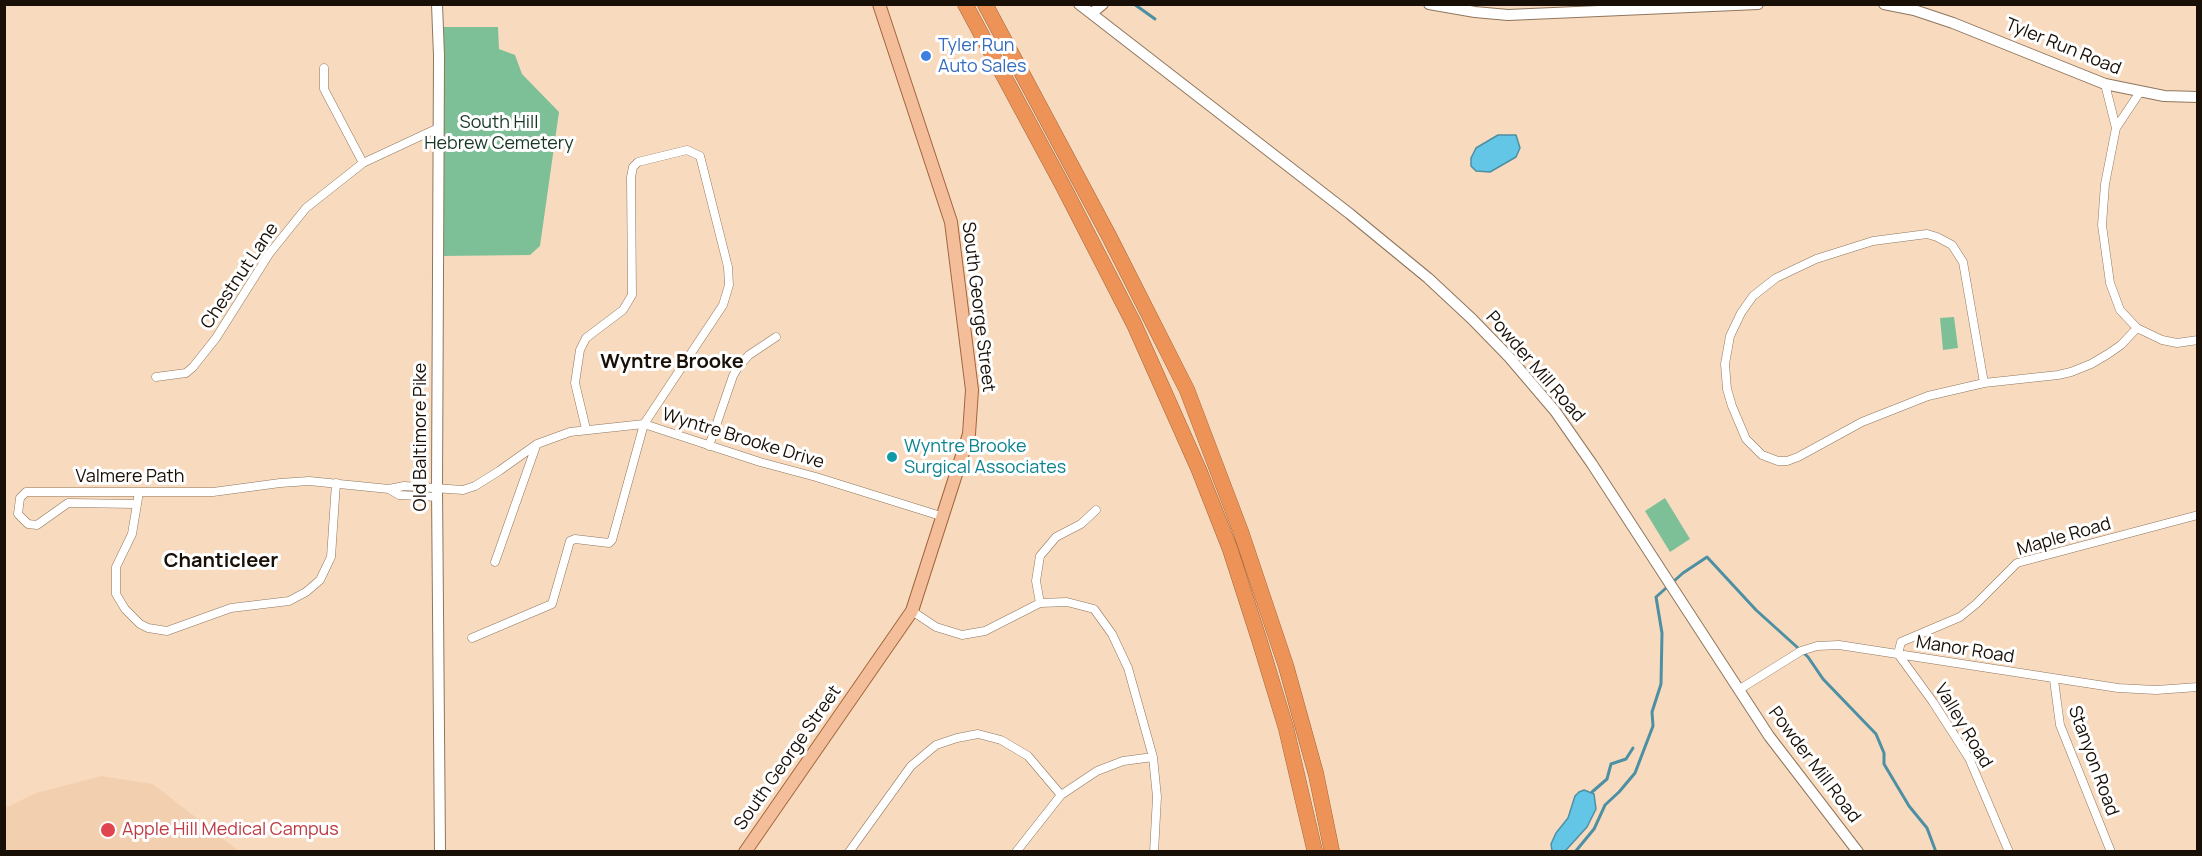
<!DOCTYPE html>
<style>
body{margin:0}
#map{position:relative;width:2202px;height:856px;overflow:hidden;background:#f8dbbf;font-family:Manrope,sans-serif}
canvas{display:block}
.frame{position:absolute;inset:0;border:6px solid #180f06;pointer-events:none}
</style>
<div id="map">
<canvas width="2202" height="856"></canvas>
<div class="frame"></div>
</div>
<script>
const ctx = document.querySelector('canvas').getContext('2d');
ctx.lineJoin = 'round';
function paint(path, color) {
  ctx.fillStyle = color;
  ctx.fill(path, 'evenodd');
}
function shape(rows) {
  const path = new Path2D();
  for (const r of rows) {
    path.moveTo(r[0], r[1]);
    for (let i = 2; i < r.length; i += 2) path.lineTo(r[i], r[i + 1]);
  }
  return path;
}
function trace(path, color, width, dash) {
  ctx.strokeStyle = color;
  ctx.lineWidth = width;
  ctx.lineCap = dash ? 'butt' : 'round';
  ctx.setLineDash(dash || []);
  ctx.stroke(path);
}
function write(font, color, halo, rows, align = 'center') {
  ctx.font = font + ' Manrope,sans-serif';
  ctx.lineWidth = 6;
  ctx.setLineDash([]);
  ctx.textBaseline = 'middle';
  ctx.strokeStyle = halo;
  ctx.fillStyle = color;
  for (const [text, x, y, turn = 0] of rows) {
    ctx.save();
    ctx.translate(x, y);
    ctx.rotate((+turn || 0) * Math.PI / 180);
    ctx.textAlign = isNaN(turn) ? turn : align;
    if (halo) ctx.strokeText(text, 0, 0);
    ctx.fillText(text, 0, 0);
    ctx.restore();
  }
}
paint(shape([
 [101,776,153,784,239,851,5,851,5,808,36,793]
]), '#f2d0af');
paint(shape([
 [441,27,498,27,499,49,515,55,522,74,559,112,540,246,530,255,442,256],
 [1954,317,1958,348,1943,350,1940,318],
 [1665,498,1690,539,1670,552,1645,511]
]), '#7dc097');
const water = shape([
 [1498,135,1516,135,1520,148,1516,157,1490,172,1476,171,1471,166,1471,158,1476,148,1498,135],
 [1584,790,1594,794,1596,809,1587,827,1567,849,1564,851,1552,851,1551,844,1556,833,1568,818,1575,796,1579,792,1584,790]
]);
paint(water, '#64c6e6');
trace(water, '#4d8fa3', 1.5);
trace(shape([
 [1134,4,1155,19],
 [1592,792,1607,779,1611,764,1626,759,1633,748],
 [1575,852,1594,829,1605,805,1619,792,1635,773,1653,726,1652,712,1661,684,1662,633,1656,597,1683,573,1707,557,1756,610,1808,657,1823,679,1876,734,1884,753,1884,764,1909,806,1927,828,1936,852]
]), '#4d8fa3', 3);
const minor = shape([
 [324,68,324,89,363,163],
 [2105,84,2116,128],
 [2140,92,2116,128,2105,184,2102,225,2110,283,2120,310,2137,328,2162,340,2177,343,2198,340],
 [156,377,186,373,193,367,216,338,269,254,306,208,363,163,438,128],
 [1984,383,1963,262,1952,245,1937,237,1927,234,1873,241,1816,259,1776,278,1753,296,1741,313,1730,336,1725,364,1727,389,1732,406,1746,439,1762,455,1778,461,1787,461,1798,457,1862,422,1928,396,1984,383,2058,375,2071,372,2091,364,2108,354,2121,345,2137,328],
 [709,446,733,376,738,367,749,355,776,337],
 [389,489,399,495,438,497],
 [139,492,132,534,116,567,116,594,125,609,140,624,148,628,167,631,231,608,289,601,306,592,320,580,331,557,336,483],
 [137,504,68,503,37,525,28,524,18,514,20,498,26,492,213,492,280,483,309,481,389,489,404,486,463,490,475,486,499,471,537,444,570,432,644,424,760,462,816,477,944,517],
 [495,562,536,446],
 [1040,603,1036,581,1040,556,1056,537,1081,524,1096,510],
 [912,611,936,627,962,635,985,631,1040,603,1067,602,1094,609,1112,634,1128,668,1153,757,1157,797,1154,852],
 [472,638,552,604,570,541,575,539,609,543,612,540,644,424,723,305,729,285,728,267,700,156,687,150,638,162,633,167,631,177,632,295,623,310,586,338,580,350,575,383,586,429],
 [2054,680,2060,725,2111,852],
 [1740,689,1801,651,1817,646,1839,645,2118,688,2156,690,2198,687],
 [849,852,911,766,936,745,957,738,978,734,1001,740,1028,756,1061,795],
 [1016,852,1061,795,1097,771,1123,761,1153,757],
 [2009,852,1969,758,1933,702,1898,654,1901,642,1960,617,1976,604,2017,563,2198,515]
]);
const tertiary = shape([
 [437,4,439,56,437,488,440,852],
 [1079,4,1350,214,1428,278,1472,319,1509,357,1555,411,1592,464,1769,736,1858,852],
 [1429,4,1475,12,1508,15,1758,4],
 [1884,4,1914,10,1953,23,2105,84,2164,96,2198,97],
 [1092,13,1103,4]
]);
const primary = shape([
 [745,852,912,611,969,434,972,390,951,222,879,4]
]);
const motorway = shape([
 [965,4,1063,186,1134,324,1199,470,1230,549,1259,639,1286,728,1315,852],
 [985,4,1109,236,1187,390,1241,532,1286,666,1316,774,1332,852]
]);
trace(minor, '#8f765d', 9);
trace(tertiary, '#8f765d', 12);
trace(primary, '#a2653b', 14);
trace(motorway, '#a2653b', 16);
trace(minor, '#fff', 8);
trace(tertiary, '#fff', 10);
trace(primary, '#f4be9b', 12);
trace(motorway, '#ed9358', 15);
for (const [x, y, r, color] of [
 [926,56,6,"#3f7fe0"],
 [892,457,6,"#0f9aa8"],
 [108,830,8,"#e0444e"]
]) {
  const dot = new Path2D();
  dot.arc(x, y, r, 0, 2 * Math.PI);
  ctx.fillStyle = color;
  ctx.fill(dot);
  trace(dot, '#fff', 2);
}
write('18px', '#366cbe', '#fff', [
 ["Tyler Run",938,46],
 ["Auto Sales",938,67]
], 'left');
write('18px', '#180f06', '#fff', [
 ["Tyler Run Road",2063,47,22],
 ["Chestnut Lane",240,276,-56],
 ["South George Street",978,307,83],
 ["Powder Mill Road",1535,367,49],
 ["Old Baltimore Pike",421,437,-90],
 ["Wyntre Brooke Drive",743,439,17],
 ["Valmere Path",130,477],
 ["Maple Road",2064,537,-16],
 ["Manor Road",1965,650,9],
 ["Valley Road",1963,726,59],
 ["South George Street",788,758,-55],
 ["Stanyon Road",2093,761,70],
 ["Powder Mill Road",1814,765,53]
]);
write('18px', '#163724', '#fff', [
 ["South Hill",499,123],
 ["Hebrew Cemetery",499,144]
]);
write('18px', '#0d838f', '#fff', [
 ["Wyntre Brooke",904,447],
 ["Surgical Associates",904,468]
], 'left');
write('18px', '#be3a42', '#fff', [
 ["Apple Hill Medical Campus",122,830]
], 'left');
write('bold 20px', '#180f06', '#fff', [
 ["Wyntre Brooke",672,362],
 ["Chanticleer",221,561]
]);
</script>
